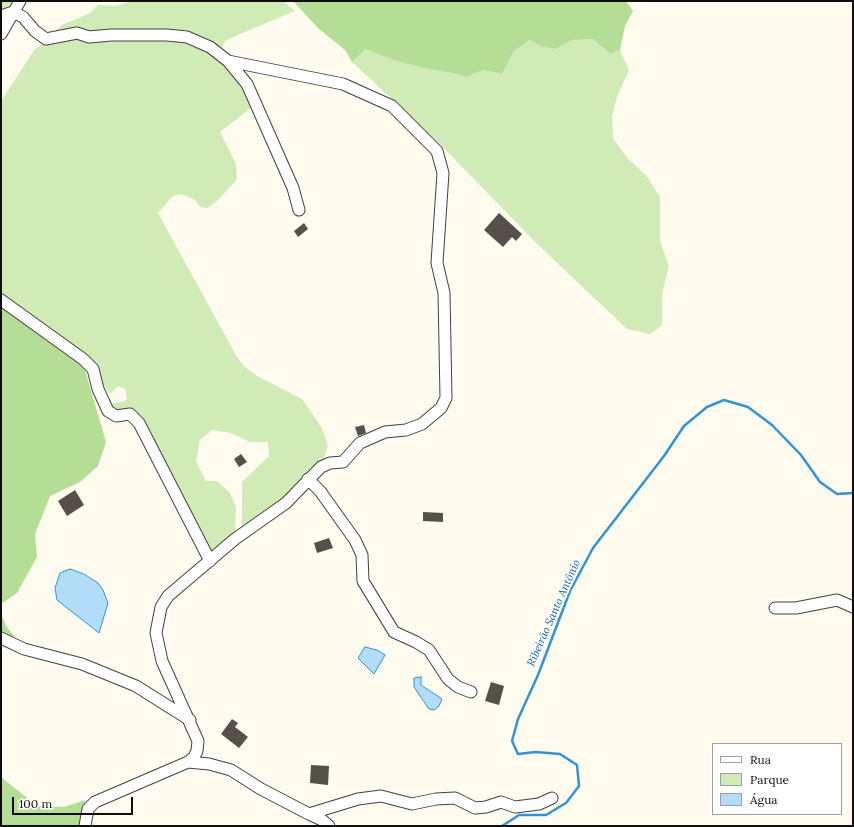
<!DOCTYPE html>
<meta charset="utf-8">
<style>
body{margin:0}
#map{position:relative;width:854px;height:827px;overflow:hidden;background:#fffcef;font-family:Lora,serif}
canvas{display:block}
.frame{position:absolute;inset:0;border:2px solid #0e0e0e;pointer-events:none}
.legend{position:absolute;left:712px;top:743px;width:130px;height:72px;box-sizing:border-box;background:#fff;border:1px solid #9f9f9f;margin:0;padding:5px 7px;list-style:none;font-size:12px;color:#0e0e0e}
.legend li{display:flex;align-items:center;gap:8px;height:20px}
.legend b{width:20px;border:1px solid #9f9f9f}
.scale{position:absolute;left:12px;top:797px;width:121px;height:18px;box-sizing:border-box;border:2px solid #0e0e0e;border-top:0;padding-left:5px;font-size:12px;line-height:14px;white-space:nowrap;color:#0e0e0e;-webkit-text-stroke:3px #fff;paint-order:stroke}
</style>
<div id="map">
<canvas width="854" height="827"></canvas>
<div class="frame"></div>
<ul class="legend">
<li><b style="height:5px;background:#fff"></b>Rua</li>
<li><b style="height:11px;background:#d1ebb7"></b>Parque</li>
<li><b style="height:11px;background:#b1ddf9"></b>Água</li>
</ul>
<div class="scale">100 m</div>
</div>
<script>
const ctx = document.querySelector('canvas').getContext('2d');
ctx.lineJoin = 'round';
function paint(path, color) {
  ctx.fillStyle = color;
  ctx.fill(path, 'evenodd');
}
function shape(rows) {
  const path = new Path2D();
  for (const r of rows) {
    path.moveTo(r[0], r[1]);
    for (let i = 2; i < r.length; i += 2) path.lineTo(r[i], r[i + 1]);
  }
  return path;
}
function trace(path, color, width, dash) {
  ctx.strokeStyle = color;
  ctx.lineWidth = width;
  ctx.lineCap = dash ? 'butt' : 'round';
  ctx.setLineDash(dash || []);
  ctx.stroke(path);
}
function write(font, color, halo, rows, align = 'center') {
  ctx.font = font + ' Lora,serif';
  ctx.lineWidth = 4;
  ctx.setLineDash([]);
  ctx.textBaseline = 'middle';
  ctx.strokeStyle = halo;
  ctx.fillStyle = color;
  for (const [text, x, y, turn = 0] of rows) {
    ctx.save();
    ctx.translate(x, y);
    ctx.rotate((+turn || 0) * Math.PI / 180);
    ctx.textAlign = isNaN(turn) ? turn : align;
    if (halo) ctx.strokeText(text, 0, 0);
    ctx.fillText(text, 0, 0);
    ctx.restore();
  }
}
paint(shape([
 [1,1,15,1,1,11],
 [133,1,283,1,295,11,226,40,220,51,188,35,55,32,62,25,90,13,98,5,115,6],
 [74,36,184,41,207,50,225,64,243,87,251,108,220,132,236,164,237,179,218,200,208,208,200,207,195,200,181,194,173,196,158,213,237,357,245,367,257,376,302,399,322,428,328,446,324,458,318,465,306,473,288,495,242,531,242,482,269,456,268,442,250,442,231,433,212,430,200,440,196,461,206,481,217,481,230,493,236,507,235,534,210,557,133,410,116,413,108,405,127,400,125,389,118,386,110,394,99,379,1,297,1,101,35,49,47,41],
 [594,39,611,54,620,50,629,70,617,97,612,117,613,138,628,159,646,175,660,197,660,241,669,266,662,294,662,325,650,334,627,329,537,244,440,144,352,62,366,49,393,60,428,69,457,74,467,77,483,70,502,74,514,51,530,40,542,47,556,49,572,40]
]), '#d1ebb7');
paint(shape([
 [293,1,626,1,633,11,625,26,620,50,611,54,593,39,572,40,556,49,542,47,530,40,514,51,502,74,483,70,467,77,457,74,428,69,393,60,366,49,352,62,345,50,318,28],
 [1,304,82,360,106,442,98,466,80,482,50,496,35,534,37,557,17,593,1,604],
 [1,614,6,626,15,637,1,633],
 [1,777,37,806,64,807,85,800,83,826,1,826]
]), '#b4dd95');
const water = shape([
 [70,569,84,574,98,583,103,590,108,603,99,633,57,600,55,588,60,573,70,569],
 [365,647,377,650,385,655,374,674,358,658,365,647],
 [421,677,421,685,442,699,439,706,434,710,429,709,414,687,414,678,421,677]
]);
paint(water, '#b1ddf9');
trace(water, '#3592d3', 1);
trace(shape([
 [502,826,519,815,546,815,566,803,579,786,577,765,560,754,536,752,518,754,512,741,518,719,538,675,570,591,593,548,664,456,684,426,707,407,724,400,748,407,772,425,801,455,820,482,837,494,853,493]
]), '#3592d3', 2.5);
paint(shape([
 [499,213,522,234,516,241,512,237,503,247,484,230],
 [304,223,308,229,298,237,294,231],
 [364,425,366,433,358,436,355,427],
 [241,454,247,462,239,467,234,459],
 [75,490,84,505,67,516,58,501],
 [423,512,443,513,443,522,423,521],
 [329,538,333,548,317,553,314,543],
 [491,682,504,686,499,705,485,701],
 [232,719,238,723,235,727,248,737,239,748,221,734],
 [311,765,329,766,328,785,310,783]
]), '#574f4a');
const minor = shape([
 [1,16,13,12,23,17,35,31,46,39,77,33,89,37,111,35,167,35,187,37,210,47,228,61,343,84,392,106,437,151,443,173,437,263,444,293,446,398,441,408,422,424,406,430,385,432,360,443,343,462,330,463,321,467,286,503,235,539,168,596,161,607,156,633,162,661,198,741,197,751,194,757,188,762,95,802,88,809,85,826],
 [1,34,20,1],
 [228,61,247,84,293,188,299,210],
 [1,300,83,359,93,369,98,389,108,411,116,416,130,414,139,423,210,561],
 [308,479,320,491,355,540,362,555,363,581,394,632,416,642,429,650,448,679,458,687,471,692],
 [775,608,796,608,837,600,853,607],
 [1,638,24,649,82,664,136,686,190,720],
 [188,762,209,764,231,770,261,789,309,814,358,799,381,796,412,804,436,799,455,798,475,808,486,807,501,802,515,807,539,804,552,798],
 [309,814,322,820,329,826]
]);
trace(minor, '#414141', 13);
trace(minor, '#fff', 11);
write('italic 11px', '#1263a6', '#fff', [
 ["Ribeirão Santo Antônio",554,613,-66]
]);
</script>
